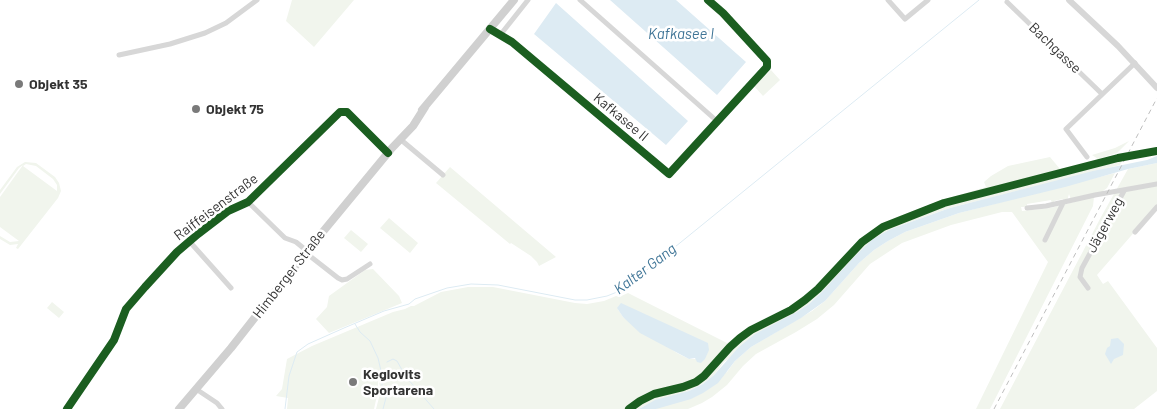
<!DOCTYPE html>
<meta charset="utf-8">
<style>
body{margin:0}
canvas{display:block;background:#fff}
</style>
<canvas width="1157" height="409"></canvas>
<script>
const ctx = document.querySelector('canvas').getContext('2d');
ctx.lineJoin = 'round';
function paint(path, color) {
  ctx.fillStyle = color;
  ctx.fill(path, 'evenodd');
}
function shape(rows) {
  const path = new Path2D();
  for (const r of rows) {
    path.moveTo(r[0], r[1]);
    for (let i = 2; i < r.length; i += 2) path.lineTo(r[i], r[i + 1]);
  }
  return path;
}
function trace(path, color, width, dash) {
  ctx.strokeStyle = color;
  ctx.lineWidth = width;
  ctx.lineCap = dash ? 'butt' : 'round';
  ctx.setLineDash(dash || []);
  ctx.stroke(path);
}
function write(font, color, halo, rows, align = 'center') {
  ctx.font = font + ' Barlow,sans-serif';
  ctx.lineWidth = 5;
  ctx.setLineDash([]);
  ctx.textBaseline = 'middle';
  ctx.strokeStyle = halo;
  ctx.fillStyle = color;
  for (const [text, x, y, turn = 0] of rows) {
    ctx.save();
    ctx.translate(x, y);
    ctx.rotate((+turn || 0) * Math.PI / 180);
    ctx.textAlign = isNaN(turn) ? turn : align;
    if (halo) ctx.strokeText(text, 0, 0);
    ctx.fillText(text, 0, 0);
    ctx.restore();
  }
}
paint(shape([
 [292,0,354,0,314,47,286,21],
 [771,70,780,80,763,96,754,86],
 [1129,141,1117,153,1098,159,1092,155,1115,148],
 [1125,155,1120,165,950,208,891,229,809,304,724,362,714,375,703,384,689,391,644,406,639,409,376,409,381,390,378,378,378,391,374,409,287,409,288,398,276,396,282,389,287,359,312,346,393,312,405,309,411,306,414,306,441,292,468,287,493,287,575,303,587,304,604,301,616,296,619,297,628,293,727,343,759,323,796,303,810,293,848,252,862,239,878,227,897,217,942,200,986,187,984,182,991,176,1008,166,1050,157,1060,169],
 [617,308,705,359,689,359,677,353,623,317],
 [25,162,36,163,55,177,59,183,61,191,58,198,18,249,16,248,18,244,10,245,0,239,0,236,10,242,19,241,0,227,0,197,23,165,19,168,0,194,0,190,17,167],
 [26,164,36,166,53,179,57,185,57,191,23,166],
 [1157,163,1157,206,1097,275,1103,284,1108,281,1157,348,1157,391,1134,409,1000,409,1101,217,1128,169],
 [450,167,523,229,556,257,539,266,537,262,531,256,511,243,510,244,436,183],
 [1115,173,1107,188,1103,191,1103,193,1071,200,1069,194,1067,201,1063,202,1063,199,1054,201,1054,204,1052,204,1051,200,1027,204,1027,207,1021,207,1022,211,1050,208,1094,197,1093,206,990,409,976,409,1048,262,1012,212,1002,212,951,225,902,243,870,264,834,305,817,319,796,332,756,354,743,366,727,385,712,397,702,403,688,409,656,409,727,372,735,361,751,347,812,311,825,301,859,263,874,250,888,241,905,232,959,213],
 [389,218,418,243,410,253,380,228],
 [351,230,368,244,361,252,344,238],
 [373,269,399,296,402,303,329,333,316,319,327,307,329,296,365,270],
 [52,302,64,312,59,318,47,308]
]), '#f1f5ed');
paint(shape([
 [610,0,676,0,746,62,717,95],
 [556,3,688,121,666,145,534,34],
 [1157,156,1157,163,1128,169,1065,187,959,213,905,232,888,241,874,250,859,263,825,301,801,318,751,347,735,361,718,383,703,393,691,399,656,409,639,409,655,400,689,391,703,384,714,375,739,347,755,334,797,312,809,304,821,293,856,255,873,239,891,229,950,208,1093,171,1147,160],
 [621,303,708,343,709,350,705,359,701,363,697,362,695,358,689,359,640,333,623,317,617,308],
 [1118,338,1124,344,1123,355,1114,359,1111,364,1105,354,1107,348,1110,346,1111,339]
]), '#ddebf3');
trace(shape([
 [355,324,360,332,370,341,378,358,382,375,382,389,387,394,383,409],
 [387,362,393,359,397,361,406,377,434,409],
 [285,409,289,376,297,352,308,344,344,328,384,311,409,304,415,299,447,288,471,284,498,285,575,300,587,300,607,296,622,290,979,0]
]), '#ddebf3', 1);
trace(shape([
 [580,0,718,122],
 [888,0,905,19,928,0],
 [1007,2,1102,94],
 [490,29,512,42,669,174,767,67,767,61,723,13,708,0],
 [501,34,528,0],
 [119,55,170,44,205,33,226,23,257,0],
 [400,139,443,175],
 [1087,157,1066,129,1135,63],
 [248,202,285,238,296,242,307,251],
 [1027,208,1046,206,1095,195,1157,184],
 [1135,232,1157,207],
 [1045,240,1063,203],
 [190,242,231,288],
 [306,253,338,278,342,280,347,279,370,264],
 [1088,288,1080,277,1082,268,1124,191],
 [196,389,217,403,222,409],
 [67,409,114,340,126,309,145,287,177,252,198,234,228,211,248,202,340,112,347,112,388,153]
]), '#d7d7d7', 5);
trace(shape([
 [1069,0,1118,46,1157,88]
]), '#d7d7d7', 6);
trace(shape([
 [422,110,514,0],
 [179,409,231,348,307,251,392,148,413,126,425,107]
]), '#d0d0d0', 8);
trace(shape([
 [994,409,1157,98]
]), '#bebebe', 1, [5, 4]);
trace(shape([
 [490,29,512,42,669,174,767,67,767,61,723,13,708,0],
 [67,409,114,340,126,309,145,287,177,252,198,234,228,211,248,202,340,112,347,112,388,153],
 [629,409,640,401,654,394,683,387,696,382,704,376,730,347,740,338,751,330,791,310,805,300,818,289,862,242,883,227,944,203,1118,158,1157,151]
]), '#1b5e20', 8);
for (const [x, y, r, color] of [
 [19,84,5,"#7a7a7a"],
 [196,109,5,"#7a7a7a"],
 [353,382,5,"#7a7a7a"]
]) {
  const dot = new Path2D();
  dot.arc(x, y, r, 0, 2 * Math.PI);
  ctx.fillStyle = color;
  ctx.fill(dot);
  trace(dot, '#fff', 2);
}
write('14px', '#333', '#fff', [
 ["Bachgasse",1055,48,44],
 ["Kafkasee II",621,117,40],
 ["Raiffeisenstraße",216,207,-37],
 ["Jägerweg",1105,225,-61],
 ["Himberger Straße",289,274,-52]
]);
write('bold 14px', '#333', '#fff', [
 ["Objekt 35",29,84],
 ["Objekt 75",206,109],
 ["Keglovits",363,374],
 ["Sportarena",363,390]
], 'left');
write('italic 15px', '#3f7597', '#fff', [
 ["Kafkasee I",681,34],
 ["Kalter Gang",645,269,-37]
]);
</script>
